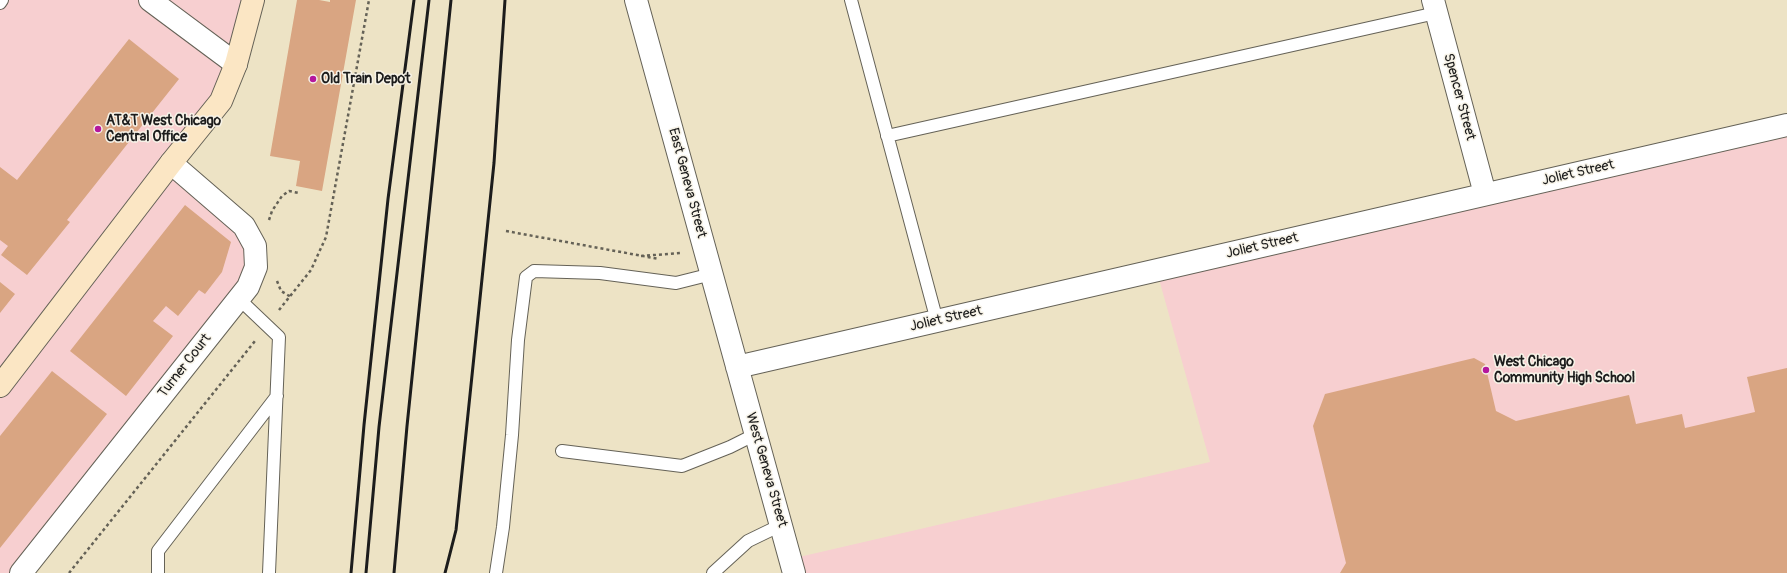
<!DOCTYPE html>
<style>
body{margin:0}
canvas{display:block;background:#ede3c5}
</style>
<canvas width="1787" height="573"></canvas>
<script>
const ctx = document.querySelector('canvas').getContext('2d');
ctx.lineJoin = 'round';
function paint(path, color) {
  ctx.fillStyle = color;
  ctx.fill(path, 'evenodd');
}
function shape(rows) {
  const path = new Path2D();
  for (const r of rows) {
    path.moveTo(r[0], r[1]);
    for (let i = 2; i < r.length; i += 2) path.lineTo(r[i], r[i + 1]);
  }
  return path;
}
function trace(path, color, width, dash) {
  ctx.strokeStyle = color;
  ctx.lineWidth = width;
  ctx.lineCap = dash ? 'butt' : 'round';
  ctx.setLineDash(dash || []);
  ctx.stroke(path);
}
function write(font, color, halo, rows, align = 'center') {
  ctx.font = font + ' Pangolin,sans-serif';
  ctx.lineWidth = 3;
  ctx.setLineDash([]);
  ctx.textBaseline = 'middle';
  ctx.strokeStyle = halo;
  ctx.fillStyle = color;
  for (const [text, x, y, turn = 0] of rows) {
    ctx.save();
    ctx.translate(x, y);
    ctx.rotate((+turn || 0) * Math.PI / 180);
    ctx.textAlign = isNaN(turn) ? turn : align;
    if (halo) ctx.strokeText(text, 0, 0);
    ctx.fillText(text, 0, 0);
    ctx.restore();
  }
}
paint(shape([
 [7,0,153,0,236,64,171,163,244,226,256,267,21,573,0,573,0,10],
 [167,0,244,0,232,50],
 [1787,137,1787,573,804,573,799,557,1210,462,1159,279]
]), '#f7cfd0');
paint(shape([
 [297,0,319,0,330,2,330,0,356,0,322,191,296,186,300,161,270,156],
 [129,39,179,79,67,220,70,222,27,275,1,255,8,246,0,240,0,167,17,180],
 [185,205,231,242,222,272,205,294,199,290,178,316,166,306,153,321,173,336,126,396,70,351],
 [0,282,15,294,0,313],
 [1474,358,1485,364,1496,411,1516,421,1629,395,1636,424,1682,414,1685,428,1755,412,1747,377,1787,368,1787,573,1340,573,1346,563,1313,426,1325,394],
 [52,371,107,414,0,548,0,436]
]), '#d9a582');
const lane = shape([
 [851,0,937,321],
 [0,3,2,0],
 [887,136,1436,13],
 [238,298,279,337,269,573],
 [562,451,682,466,730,447,756,434],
 [158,573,158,551,277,396],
 [496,573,503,527,512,435,518,340,526,277,534,271,600,273,676,283,712,274],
 [713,573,748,541,781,525]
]);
const street = shape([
 [150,0,236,64],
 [636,0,794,573],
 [1433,0,1485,194],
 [737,367,1787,125],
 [21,573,248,287,256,267,255,246,244,226,171,163]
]);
const secondary = shape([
 [0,386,171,163,221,101,236,64,253,0]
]);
trace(lane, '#656257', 14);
trace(street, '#656257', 24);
trace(secondary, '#656257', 24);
trace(shape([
 [269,220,272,211,282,196,289,191,299,193],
 [506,231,659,259],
 [641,256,681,253],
 [277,281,281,291,291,297],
 [279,310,311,270,326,237,369,0],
 [69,573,255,341]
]), '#656257', 2.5, [3, 3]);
trace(lane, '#fff', 12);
trace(street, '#fff', 22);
trace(secondary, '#fbe6c4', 22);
trace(shape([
 [351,573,364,425,388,199,414,0],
 [366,573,379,427,429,0],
 [394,573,407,426,451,0],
 [445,573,456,530,494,163,505,0]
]), '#1c1c1c', 3);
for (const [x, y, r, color] of [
 [313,79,4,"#b5179e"],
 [98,129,4,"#b5179e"],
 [1486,370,4,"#b5179e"]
]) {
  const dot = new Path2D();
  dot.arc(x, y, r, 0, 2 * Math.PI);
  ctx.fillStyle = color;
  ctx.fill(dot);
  trace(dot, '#f7f3e8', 1.5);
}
write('bold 14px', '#1c1c1c', '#f7f3e8', [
 ["Old Train Depot",321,79],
 ["AT&T West Chicago",106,121],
 ["Central Office",106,137],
 ["West Chicago",1494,362],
 ["Community High School",1494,378]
], 'left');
write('14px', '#1c1c1c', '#f7f3e8', [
 ["Spencer Street",1459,97,75],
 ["Joliet Street",1578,173,-13],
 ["East Geneva Street",687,183,75],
 ["Joliet Street",1262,246,-13],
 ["Joliet Street",946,319,-13],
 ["Turner Court",185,366,-52],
 ["West Geneva Street",766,470,74]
]);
</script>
